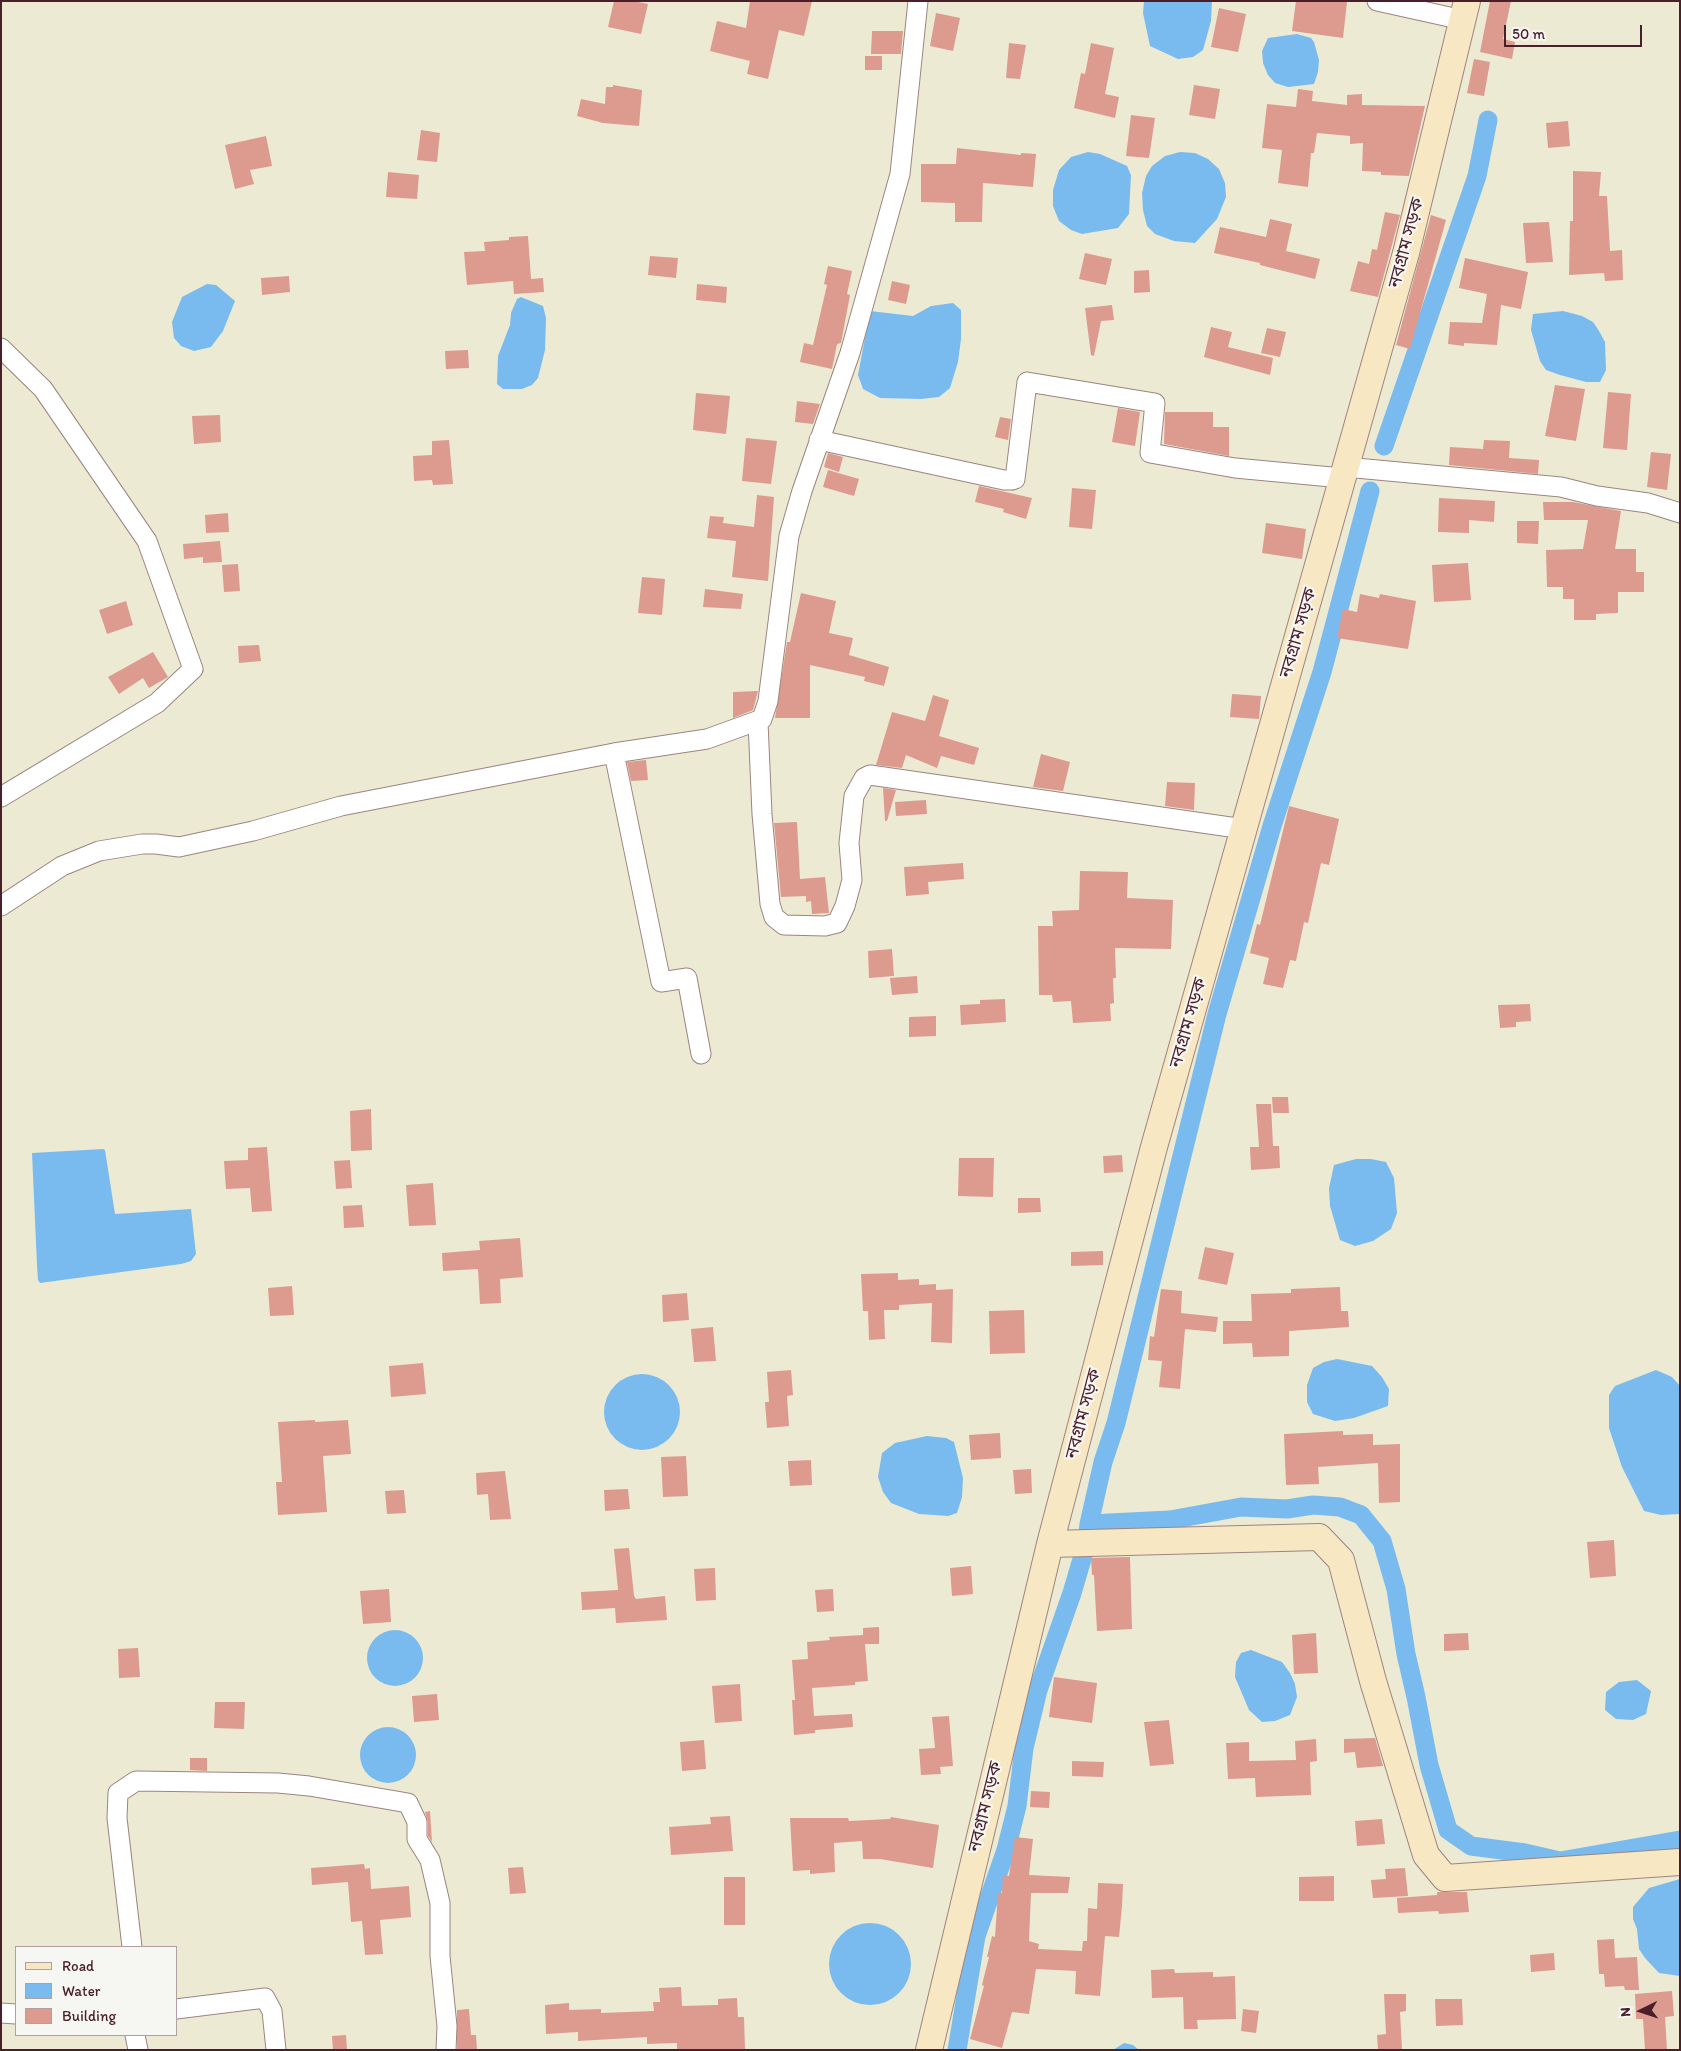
<!DOCTYPE html>
<meta charset="utf-8">
<style>
body{margin:0}
#map{position:relative;width:1681px;height:2051px;overflow:hidden;background:#edead4;font-family:Itim,sans-serif}
canvas{display:block}
.frame{position:absolute;inset:0;border:2px solid #4a1f2b;pointer-events:none}
.legend{position:absolute;left:15px;top:1946px;width:162px;height:90px;box-sizing:border-box;background:#f6f6f2;border:1px solid #b1a0a2;margin:0;padding:6px 9px;list-style:none;font-size:15px;color:#4a1f2b}
.legend li{display:flex;align-items:center;gap:10px;height:25px}
.legend b{width:25px;border:1px solid #b1a0a2}
.north{position:absolute;left:1616px;top:1986px;width:50px;height:50px;-webkit-text-stroke:4px #f6f6f2;paint-order:stroke;rotate:266deg;font-size:14px;font-weight:700;line-height:20px;text-align:center;color:#4a1f2b}
.north::after{content:'';display:block;margin:auto;width:18px;height:22px;background:#4a1f2b;clip-path:polygon(50% 0,100% 100%,50% 72%,0 100%)}
.scale{position:absolute;left:1504px;top:25px;width:138px;height:22px;box-sizing:border-box;border:2px solid #4a1f2b;border-top:0;padding-left:6px;font-size:15px;line-height:18px;white-space:nowrap;color:#4a1f2b;-webkit-text-stroke:4px #f6f6f2;paint-order:stroke}
</style>
<div id="map">
<canvas width="1681" height="2051"></canvas>
<div class="frame"></div>
<ul class="legend">
<li><b style="height:6px;background:#f7e8c3"></b>Road</li>
<li><b style="height:14px;background:#79bbef"></b>Water</li>
<li><b style="height:14px;background:#dd9a8f"></b>Building</li>
</ul>
<div class="north">N</div>
<div class="scale">50 m</div>
</div>
<script>
const ctx = document.querySelector('canvas').getContext('2d');
ctx.lineJoin = 'round';
function paint(path, color) {
  ctx.fillStyle = color;
  ctx.fill(path, 'evenodd');
}
function shape(rows) {
  const path = new Path2D();
  for (const r of rows) {
    if (r.length === 3) {
      path.moveTo(r[0] + r[2], r[1]);
      path.arc(r[0], r[1], r[2], 0, 2 * Math.PI);
      continue;
    }
    path.moveTo(r[0], r[1]);
    for (let i = 2; i < r.length; i += 2) path.lineTo(r[i], r[i + 1]);
  }
  return path;
}
function trace(path, color, width, dash) {
  ctx.strokeStyle = color;
  ctx.lineWidth = width;
  ctx.lineCap = dash ? 'butt' : 'round';
  ctx.setLineDash(dash || []);
  ctx.stroke(path);
}
function write(font, color, halo, rows, align = 'center') {
  ctx.font = font + ' Itim,"Noto Sans Bengali",sans-serif';
  ctx.lineWidth = 4.5;
  ctx.setLineDash([]);
  ctx.textBaseline = 'middle';
  ctx.strokeStyle = halo;
  ctx.fillStyle = color;
  for (const [text, x, y, turn = 0] of rows) {
    ctx.save();
    ctx.translate(x, y);
    ctx.rotate((+turn || 0) * Math.PI / 180);
    ctx.textAlign = isNaN(turn) ? turn : align;
    if (halo) ctx.strokeText(text, 0, 0);
    ctx.fillText(text, 0, 0);
    ctx.restore();
  }
}
paint(shape([
 [1144,1,1212,1,1211,21,1203,50,1193,57,1178,59,1150,46,1143,13],
 [1297,34,1311,38,1314,42,1319,60,1318,72,1314,84,1288,87,1275,83,1268,75,1263,63,1262,51,1268,38],
 [1088,152,1100,154,1127,166,1131,175,1129,214,1118,228,1082,234,1071,230,1059,221,1053,206,1053,190,1059,170,1071,157],
 [1180,152,1195,153,1208,159,1219,169,1225,183,1226,197,1217,219,1195,243,1174,241,1155,234,1147,226,1143,210,1142,193,1146,176,1152,166,1165,156],
 [207,284,216,285,235,301,223,331,211,347,194,351,181,346,174,338,172,322,182,297],
 [521,297,543,306,546,318,545,350,538,378,532,385,522,389,503,389,497,384,498,356,510,325,511,313,517,299],
 [953,303,961,310,961,339,958,362,950,388,939,397,921,399,880,398,863,389,858,375,870,311,913,316,931,306],
 [1563,311,1582,316,1593,322,1599,331,1605,342,1606,370,1600,382,1586,382,1560,375,1546,370,1540,361,1531,330,1533,314],
 [103,1149,105,1150,115,1214,191,1209,196,1254,191,1261,181,1264,40,1283,38,1280,37,1265,32,1153],
 [1356,1159,1371,1159,1386,1162,1394,1178,1397,1213,1391,1229,1373,1241,1355,1246,1340,1240,1330,1206,1329,1188,1334,1165],
 [1337,1359,1372,1366,1382,1377,1389,1389,1388,1406,1354,1418,1335,1421,1313,1414,1307,1402,1307,1385,1313,1368,1324,1362],
 [1656,1370,1672,1377,1680,1386,1680,1514,1661,1515,1644,1511,1622,1467,1609,1428,1609,1395,1615,1386],
 [642,1412,38],
 [927,1436,946,1438,954,1442,963,1478,962,1497,957,1513,948,1516,919,1514,891,1503,883,1492,878,1477,882,1453,895,1443],
 [395,1658,28],
 [1251,1650,1282,1662,1290,1673,1295,1684,1297,1697,1290,1715,1275,1721,1262,1722,1249,1710,1235,1677,1236,1662,1241,1653],
 [1637,1680,1651,1691,1646,1714,1633,1720,1616,1719,1605,1710,1606,1692,1619,1682],
 [388,1755,28],
 [1680,1879,1680,1976,1659,1973,1645,1958,1639,1949,1637,1929,1633,1919,1633,1907,1649,1888],
 [870,1964,41],
 [1124,2043,1133,2045,1139,2050,1113,2050]
]), '#79bbef');
trace(shape([
 [1384,446,1477,176,1488,120],
 [1089,1524,1170,1520,1241,1507,1287,1509,1313,1505,1340,1507,1361,1515,1382,1541,1396,1589,1406,1654,1416,1697,1429,1765,1448,1830,1471,1846,1525,1853,1560,1861,1680,1840],
 [957,2050,976,1936,1006,1850,1017,1806,1024,1748,1038,1690,1072,1593,1087,1542,1089,1524,1103,1462,1116,1423,1217,1014,1272,826,1322,672,1370,491]
]), '#79bbef', 19);
paint(shape([
 [614,1,633,1,648,4,641,34,608,27],
 [750,1,812,1,804,36,779,30,768,79,747,74,750,61,710,51,717,21,746,28],
 [1296,1,1347,2,1343,38,1292,31],
 [1490,1,1511,1,1503,39,1515,42,1512,59,1480,52],
 [1219,8,1246,14,1238,52,1211,47],
 [936,13,960,18,953,51,930,46],
 [872,31,903,31,901,54,871,54],
 [1009,43,1026,45,1020,79,1006,78],
 [1091,43,1114,48,1105,94,1119,97,1115,118,1074,108,1081,73,1085,74],
 [865,56,882,56,882,70,865,70],
 [1474,59,1490,62,1484,96,1467,93],
 [613,85,642,90,639,126,603,123,577,116,581,99,605,104,606,87,613,87],
 [1194,85,1220,89,1215,119,1189,115],
 [1298,89,1313,91,1312,101,1347,105,1347,95,1362,94,1362,105,1425,106,1409,176,1381,175,1381,172,1362,171,1363,143,1350,144,1350,136,1317,133,1314,153,1311,153,1308,187,1278,183,1282,150,1262,148,1267,104,1296,107],
 [1131,115,1155,118,1149,158,1126,156],
 [1568,121,1570,146,1548,148,1546,123],
 [421,130,440,133,437,162,417,160],
 [266,136,272,166,250,170,254,184,235,189,225,145],
 [957,148,1021,155,1021,153,1036,154,1033,187,983,183,982,222,955,222,955,203,921,202,921,164,956,164],
 [1573,171,1601,172,1599,196,1607,196,1610,251,1622,250,1623,280,1605,281,1604,273,1569,275,1570,221,1573,221],
 [388,172,419,175,417,199,386,197],
 [1385,212,1400,215,1378,297,1350,291,1358,261,1369,264,1372,249,1377,250],
 [1431,215,1446,220,1410,349,1396,345],
 [1270,219,1292,224,1286,251,1320,259,1315,279,1260,265,1260,263,1214,253,1220,227,1266,237],
 [1549,222,1553,262,1526,263,1523,223],
 [528,236,531,279,543,278,544,292,514,294,513,281,467,285,464,252,485,251,484,242,509,240,509,237],
 [1085,253,1112,259,1106,285,1079,279],
 [650,256,678,258,676,278,648,275],
 [1465,258,1528,272,1521,309,1501,305,1497,345,1464,343,1464,346,1448,344,1450,322,1482,323,1487,294,1459,288],
 [828,266,852,271,847,294,850,295,841,343,837,344,832,369,800,362,804,343,813,345,827,285,824,284],
 [1149,270,1150,292,1134,293,1134,271],
 [289,276,290,292,262,295,261,278],
 [892,281,910,285,906,304,888,300],
 [697,284,727,287,726,303,696,300],
 [1112,305,1114,320,1101,321,1094,356,1091,355,1085,308],
 [1211,327,1232,332,1228,347,1273,358,1270,375,1204,357],
 [1267,328,1286,332,1280,357,1261,353],
 [468,350,469,368,446,369,445,351],
 [1555,385,1585,389,1576,441,1545,436],
 [1608,392,1631,394,1627,450,1603,448],
 [696,393,730,396,726,434,693,430],
 [797,401,820,404,813,424,795,422],
 [1118,408,1140,412,1135,446,1112,442],
 [1165,412,1213,412,1213,427,1229,427,1229,456,1164,444],
 [220,415,221,442,194,444,192,416],
 [1000,417,1011,419,1008,440,995,437],
 [746,438,777,441,771,484,742,481],
 [449,440,453,484,433,485,432,480,414,481,413,456,432,455,432,441],
 [1484,440,1510,441,1509,458,1539,460,1538,474,1449,465,1450,447,1483,449],
 [1651,452,1671,454,1667,490,1647,487],
 [828,453,843,457,839,472,824,467],
 [828,470,859,479,854,496,823,487],
 [979,486,1032,498,1026,519,1003,512,1004,509,975,502],
 [1072,488,1096,490,1092,529,1069,527],
 [757,495,774,497,768,581,732,577,736,541,707,538,710,516,724,517,723,523,754,527],
 [1439,498,1495,501,1494,522,1469,520,1469,533,1438,532],
 [1543,502,1573,502,1621,511,1615,549,1636,549,1636,572,1644,572,1644,592,1618,592,1618,613,1596,614,1596,620,1574,620,1574,599,1563,599,1563,587,1547,587,1546,550,1583,549,1588,520,1544,520],
 [228,513,229,532,206,533,205,515],
 [1517,521,1539,521,1538,544,1517,543],
 [1266,523,1306,529,1302,559,1262,553],
 [220,541,222,562,203,563,203,557,184,559,183,544],
 [1468,563,1471,600,1434,602,1432,565],
 [238,564,240,591,224,592,222,565],
 [642,577,665,579,662,615,638,613],
 [705,589,743,594,741,609,703,607],
 [801,593,836,601,829,633,853,638,849,655,889,667,884,686,864,681,865,677,810,665,810,718,775,718,787,642,790,642],
 [1360,594,1379,598,1380,594,1416,601,1408,649,1337,638,1343,609,1357,612],
 [126,601,133,625,107,634,99,610],
 [259,645,261,661,239,663,238,646],
 [153,652,168,677,149,688,143,678,119,694,108,677],
 [758,691,753,710,733,718,733,692],
 [1232,694,1261,696,1259,719,1230,717],
 [933,695,949,700,939,736,979,748,974,765,941,756,937,768,906,755,902,768,876,765,892,712,925,721],
 [1041,754,1070,762,1063,791,1033,787],
 [646,760,648,780,631,781,627,762],
 [1167,782,1195,783,1194,810,1165,806],
 [883,788,896,790,887,821,885,821],
 [926,800,927,814,896,816,895,802],
 [1289,806,1339,819,1329,865,1321,863,1308,923,1304,922,1296,961,1290,960,1283,988,1263,984,1269,958,1250,953,1257,924,1260,925],
 [797,822,800,879,825,877,829,913,812,914,811,901,806,902,806,896,781,897,774,823],
 [963,863,964,879,928,882,929,894,906,896,904,867],
 [1080,871,1128,872,1127,898,1173,900,1171,949,1115,948,1116,978,1113,978,1114,1003,1110,1004,1111,1021,1073,1023,1071,1001,1053,1002,1052,995,1039,995,1038,926,1053,926,1052,911,1079,910],
 [892,949,894,976,869,978,868,951],
 [917,976,918,993,892,995,890,978],
 [1005,999,1006,1022,961,1025,960,1005,980,1004,980,1000],
 [1530,1004,1531,1021,1516,1022,1516,1027,1500,1028,1498,1005],
 [936,1016,936,1036,909,1037,909,1017],
 [1272,1097,1288,1097,1289,1113,1273,1113],
 [1256,1104,1271,1104,1273,1146,1279,1146,1280,1168,1251,1170,1250,1147,1259,1147],
 [371,1109,372,1150,351,1151,350,1111],
 [267,1147,272,1211,252,1212,250,1188,226,1189,224,1161,248,1160,248,1148],
 [1122,1155,1123,1172,1104,1173,1103,1156],
 [959,1158,994,1158,993,1197,958,1196],
 [350,1160,352,1188,336,1189,334,1161],
 [433,1183,436,1225,409,1226,406,1185],
 [1018,1198,1040,1198,1041,1212,1018,1213],
 [362,1205,364,1227,344,1228,343,1206],
 [520,1238,523,1277,500,1279,501,1303,480,1304,478,1269,443,1271,442,1253,480,1250,479,1241],
 [1205,1247,1234,1253,1227,1285,1198,1279],
 [1103,1251,1103,1265,1071,1266,1071,1252],
 [898,1273,898,1280,919,1279,919,1285,936,1284,936,1290,953,1289,952,1343,931,1342,932,1303,899,1305,899,1310,884,1310,885,1339,869,1340,868,1311,863,1311,861,1274],
 [292,1286,294,1315,270,1316,268,1288],
 [1340,1287,1341,1311,1348,1311,1349,1327,1289,1331,1289,1356,1253,1357,1252,1343,1223,1344,1223,1321,1252,1321,1251,1294,1291,1293,1291,1289],
 [1161,1289,1182,1291,1181,1313,1218,1317,1216,1332,1185,1329,1180,1389,1159,1387,1162,1361,1148,1360,1150,1336,1154,1337],
 [687,1293,689,1320,663,1322,662,1295],
 [1024,1310,1025,1353,990,1354,989,1311],
 [713,1327,716,1361,694,1362,691,1329],
 [423,1363,426,1394,391,1397,389,1366],
 [791,1370,793,1395,787,1396,789,1426,767,1428,765,1402,769,1402,767,1372],
 [315,1420,315,1422,348,1420,351,1454,323,1456,327,1512,278,1515,276,1482,282,1482,278,1422],
 [1343,1431,1343,1435,1373,1434,1373,1445,1400,1444,1400,1502,1379,1503,1378,1463,1318,1467,1319,1484,1286,1485,1284,1434],
 [1000,1433,1001,1458,971,1460,969,1435],
 [686,1456,688,1496,663,1497,661,1457],
 [811,1460,812,1485,790,1486,788,1461],
 [1031,1469,1032,1493,1015,1494,1013,1470],
 [505,1471,511,1519,490,1520,488,1494,477,1495,476,1473],
 [628,1489,630,1509,605,1511,604,1490],
 [404,1490,406,1513,387,1514,385,1491],
 [1614,1540,1616,1576,1590,1578,1587,1542],
 [629,1548,634,1596,636,1599,665,1596,667,1620,616,1623,615,1608,582,1610,581,1592,618,1590,614,1549],
 [1130,1557,1132,1629,1097,1631,1094,1575,1092,1575,1091,1558],
 [971,1566,973,1594,952,1596,950,1568],
 [715,1568,716,1600,696,1601,694,1569],
 [389,1589,391,1622,363,1624,360,1591],
 [833,1589,834,1611,817,1612,815,1590],
 [879,1627,879,1644,865,1644,868,1681,855,1682,855,1685,812,1688,814,1716,852,1714,853,1727,815,1730,815,1733,794,1735,792,1700,795,1700,792,1660,808,1659,807,1642,830,1640,829,1637,863,1635,863,1628],
 [1316,1633,1318,1673,1294,1674,1292,1635],
 [1468,1633,1469,1650,1444,1651,1444,1634],
 [138,1648,140,1677,119,1678,118,1649],
 [1054,1677,1097,1683,1092,1723,1049,1717],
 [740,1684,742,1721,715,1723,712,1686],
 [437,1694,439,1720,414,1722,412,1696],
 [215,1702,245,1702,244,1729,214,1728],
 [949,1716,953,1766,940,1767,941,1774,921,1775,919,1749,935,1748,932,1717],
 [1169,1720,1174,1764,1150,1766,1144,1722],
 [1375,1738,1383,1766,1357,1768,1355,1752,1344,1753,1344,1739],
 [1316,1739,1317,1761,1310,1762,1311,1795,1256,1797,1255,1778,1228,1779,1226,1743,1249,1742,1249,1761,1296,1760,1295,1741],
 [704,1740,706,1769,682,1771,680,1742],
 [190,1758,207,1758,207,1771,190,1770],
 [1072,1761,1104,1762,1103,1777,1072,1776],
 [1031,1791,1050,1792,1049,1808,1030,1807],
 [430,1811,432,1842,428,1836,428,1822,425,1812],
 [730,1816,733,1851,671,1855,669,1827,711,1824,710,1817],
 [891,1817,939,1825,933,1868,880,1859,863,1859,862,1841,834,1843,835,1872,810,1874,810,1870,793,1871,790,1818,848,1818,849,1821,890,1819],
 [1382,1819,1385,1844,1357,1846,1355,1821],
 [1015,1837,1033,1839,1029,1875,1070,1877,1068,1893,1031,1893,1029,1941,1039,1944,1038,1949,1082,1951,1083,1941,1087,1941,1088,1908,1097,1909,1098,1883,1123,1884,1122,1906,1119,1937,1105,1936,1100,1996,1075,1994,1076,1971,1036,1969,1029,2014,1012,2012,1002,2048,970,2039,984,1986,982,1985,989,1957,987,1957,992,1936,995,1937,998,1893,1002,1893,1003,1875,1009,1876],
 [364,1864,365,1869,370,1868,371,1889,409,1886,411,1917,380,1920,383,1954,365,1955,362,1921,351,1922,348,1882,312,1885,311,1868],
 [523,1867,526,1893,510,1894,508,1868],
 [1405,1868,1408,1896,1373,1898,1371,1880,1386,1879,1385,1869],
 [1334,1876,1334,1901,1299,1901,1299,1877],
 [724,1877,745,1877,745,1925,724,1925],
 [1437,1892,1467,1892,1469,1912,1439,1914,1438,1911,1398,1913,1397,1898,1437,1895],
 [1614,1939,1615,1958,1637,1957,1639,1990,1625,1990,1624,1986,1605,1987,1604,1974,1599,1974,1597,1940],
 [1554,1953,1555,1970,1531,1972,1530,1955],
 [1174,1969,1175,1973,1213,1972,1213,1977,1235,1976,1236,2019,1197,2020,1198,2029,1184,2029,1183,1997,1152,1998,1151,1970],
 [681,1987,682,2006,718,2005,718,1999,737,1998,738,2017,744,2017,745,2050,677,2050,677,2043,647,2044,647,2037,578,2041,578,2032,546,2034,545,2005,569,2003,569,2010,601,2009,601,2013,654,2011,653,2002,660,2002,659,1988],
 [1672,1991,1674,2016,1665,2017,1667,2050,1645,2050,1643,2019,1636,2019,1635,1994],
 [1384,1994,1406,1994,1406,2011,1400,2012,1402,2050,1378,2050,1377,2035,1386,2034],
 [1435,1999,1462,1999,1463,2025,1436,2026],
 [469,2009,471,2035,476,2035,477,2050,457,2050,457,2010],
 [1243,2009,1259,2011,1256,2033,1241,2031],
 [346,2035,347,2050,333,2050,332,2036]
]), '#dd9a8f');
const street = shape([
 [1377,1,1463,20],
 [1,348,43,389,147,541,193,669,157,703,1,797],
 [819,440,1004,480,1012,480,1015,479,1027,382,1155,403,1150,453,1235,468,1342,478],
 [1345,467,1561,487,1597,496,1648,503,1680,513],
 [758,722,762,814,770,904,774,917,784,925,825,926,837,923,845,906,852,880,849,843,854,796,864,778,870,775,1244,829],
 [614,753,661,982,687,978,701,1054],
 [1,906,62,866,99,851,142,844,156,844,179,847,253,831,341,806,614,753,707,739,762,719,768,701,789,536,802,491,850,353,900,174,918,1],
 [132,1947,117,1818,118,1793,136,1781,278,1783,309,1786,408,1803,417,1822,417,1839,430,1860,440,1903,440,1956,447,2026,446,2050],
 [176,2009,265,1998,272,2011,276,2050],
 [1,2013,16,2014],
 [135,2035,138,2050]
]);
const secondary = shape([
 [1050,1544,1319,1537,1341,1560,1373,1681,1426,1855,1445,1878,1680,1862],
 [929,2050,1050,1544,1154,1147,1406,253,1467,1]
]);
trace(street, '#9c8480', 21);
trace(secondary, '#9c8480', 28);
trace(street, '#fff', 19);
trace(secondary, '#f7e8c3', 26);
write('18px', '#4a1f2b', '#f6f6f2', [
 ["নবগ্রাম সড়ক",1407,243,-75],
 ["নবগ্রাম সড়ক",1299,633,-74],
 ["নবগ্রাম সড়ক",1189,1023,-74],
 ["নবগ্রাম সড়ক",1084,1414,-75],
 ["নবগ্রাম সড়ক",986,1807,-76]
]);
</script>
